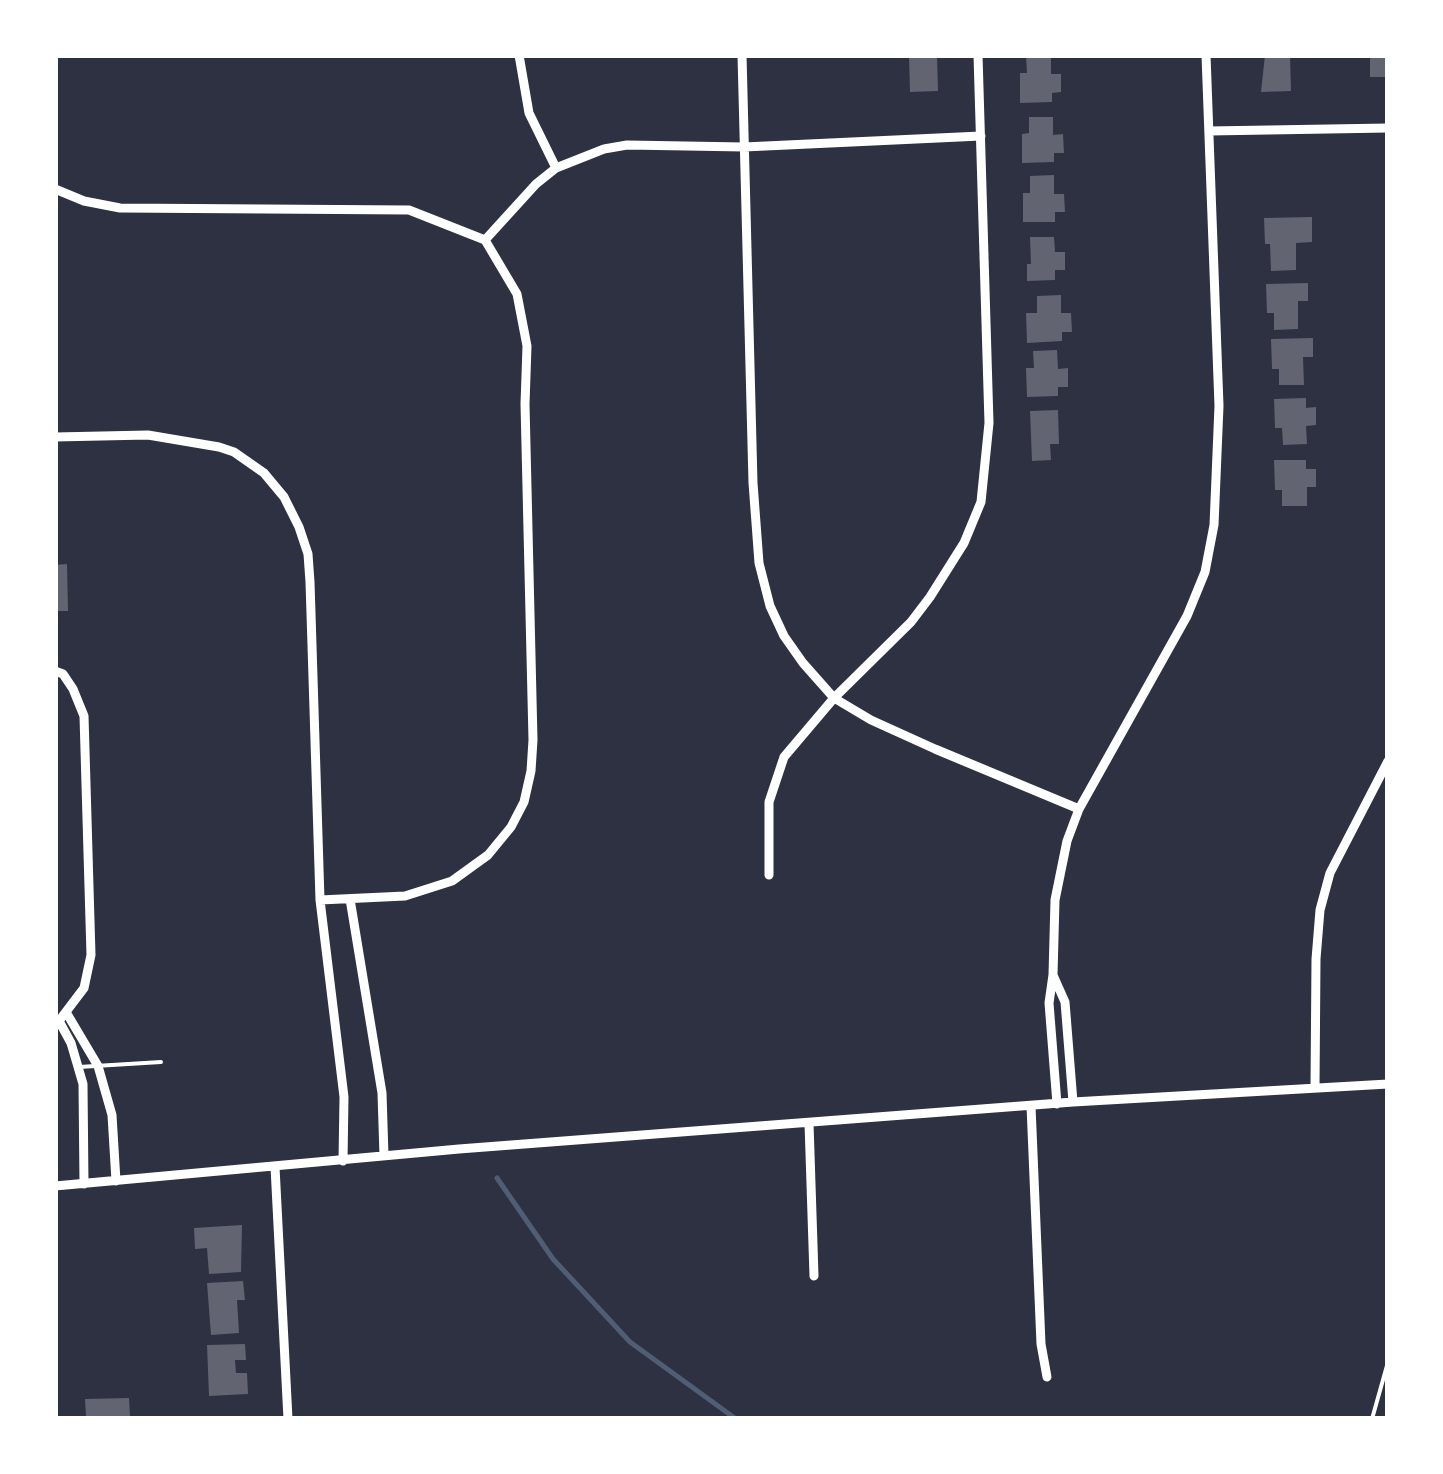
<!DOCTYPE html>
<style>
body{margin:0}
#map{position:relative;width:1443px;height:1474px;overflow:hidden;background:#2d3142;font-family:"Space Grotesk",sans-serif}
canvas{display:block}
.frame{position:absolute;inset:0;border:58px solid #fff;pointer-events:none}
</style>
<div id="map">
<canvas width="1443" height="1474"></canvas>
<div class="frame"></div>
</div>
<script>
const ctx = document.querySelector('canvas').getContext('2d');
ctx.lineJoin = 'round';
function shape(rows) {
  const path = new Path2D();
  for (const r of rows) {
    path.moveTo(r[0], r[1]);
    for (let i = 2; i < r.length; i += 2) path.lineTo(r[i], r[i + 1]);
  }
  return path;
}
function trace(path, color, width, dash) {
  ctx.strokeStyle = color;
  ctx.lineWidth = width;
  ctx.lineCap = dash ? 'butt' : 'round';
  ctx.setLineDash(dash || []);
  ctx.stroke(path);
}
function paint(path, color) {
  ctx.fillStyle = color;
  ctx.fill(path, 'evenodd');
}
trace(shape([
 [497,1178,553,1259,630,1342,736,1419]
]), '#4f5d75', 5);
paint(shape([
 [909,55,937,55,938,91,910,92],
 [1265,55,1290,55,1291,91,1261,92],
 [1370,55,1388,55,1388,77,1370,77],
 [1051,56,1051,74,1061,74,1061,92,1052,93,1052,102,1020,103,1020,73,1027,73,1026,57],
 [1029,117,1053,117,1053,135,1063,134,1064,153,1054,153,1054,162,1022,163,1022,134,1029,133],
 [1054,175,1054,194,1064,194,1065,212,1055,212,1055,222,1023,222,1023,193,1030,193,1030,176],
 [1312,217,1312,242,1296,243,1296,270,1271,271,1270,244,1265,244,1264,218],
 [1030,237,1054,237,1055,252,1065,252,1065,270,1055,270,1055,280,1027,281,1027,264,1031,264],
 [1308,283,1308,301,1298,301,1298,329,1274,330,1274,313,1267,313,1266,284],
 [1061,295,1061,313,1071,313,1072,332,1062,332,1062,341,1027,343,1026,313,1037,313,1037,296],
 [1313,338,1313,357,1303,357,1304,385,1279,385,1279,369,1272,369,1271,339],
 [1057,350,1058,369,1068,368,1068,387,1058,387,1058,396,1027,397,1026,368,1034,368,1033,351],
 [1306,398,1306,408,1316,407,1316,425,1306,426,1307,444,1283,445,1282,428,1275,428,1274,399],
 [1058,410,1059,444,1050,444,1051,460,1032,461,1030,411],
 [1274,460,1306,460,1306,469,1316,469,1316,487,1307,487,1307,506,1282,506,1282,490,1275,490],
 [67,564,68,611,55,611,55,565],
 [242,1225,241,1272,209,1274,207,1248,195,1249,194,1228],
 [243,1281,245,1300,237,1300,239,1333,211,1335,207,1283],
 [245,1344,246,1360,235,1360,236,1373,247,1373,248,1394,209,1396,207,1345],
 [129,1398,130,1416,125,1416,125,1419,86,1417,85,1399]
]), '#626471');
trace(shape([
 [79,1067,161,1062],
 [1372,1419,1388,1362]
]), '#fff', 4);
trace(shape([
 [519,55,529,113,556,168],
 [742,55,753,483,759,563,770,606,784,636,803,663,834,698,871,720,935,749,1079,809],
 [1209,131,1388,128],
 [55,189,84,201,120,208,409,210,485,240,517,294,527,346,525,404,533,740,531,771,524,802,511,827,488,855,452,881,405,896,320,900],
 [485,240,536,184,556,168,604,149,627,145,744,147,981,136],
 [55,437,148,435,219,447,234,452,264,473,284,497,299,527,308,554,310,582,320,900,344,1097,343,1161],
 [55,671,63,674,73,689,84,716,91,955,84,988,59,1021],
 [769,875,769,802,784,757,834,698,911,622,930,597,964,543,981,502,989,423,978,55],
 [350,899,382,1093,384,1156],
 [1053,975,1055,900,1067,841,1079,809,1187,616,1205,572,1214,525,1219,406,1206,55],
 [66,1012,98,1066,112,1115,116,1181],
 [59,1021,71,1043,83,1084,84,1184],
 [1315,1087,1316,959,1320,910,1330,873,1388,761],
 [1057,1104,1049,1003,1053,975,1065,1002,1073,1102],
 [1031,1106,1041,1344,1047,1377],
 [809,1123,814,1276],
 [275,1167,288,1419],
 [55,1186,459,1149,1073,1102,1388,1084]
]), '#fff', 9);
</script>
